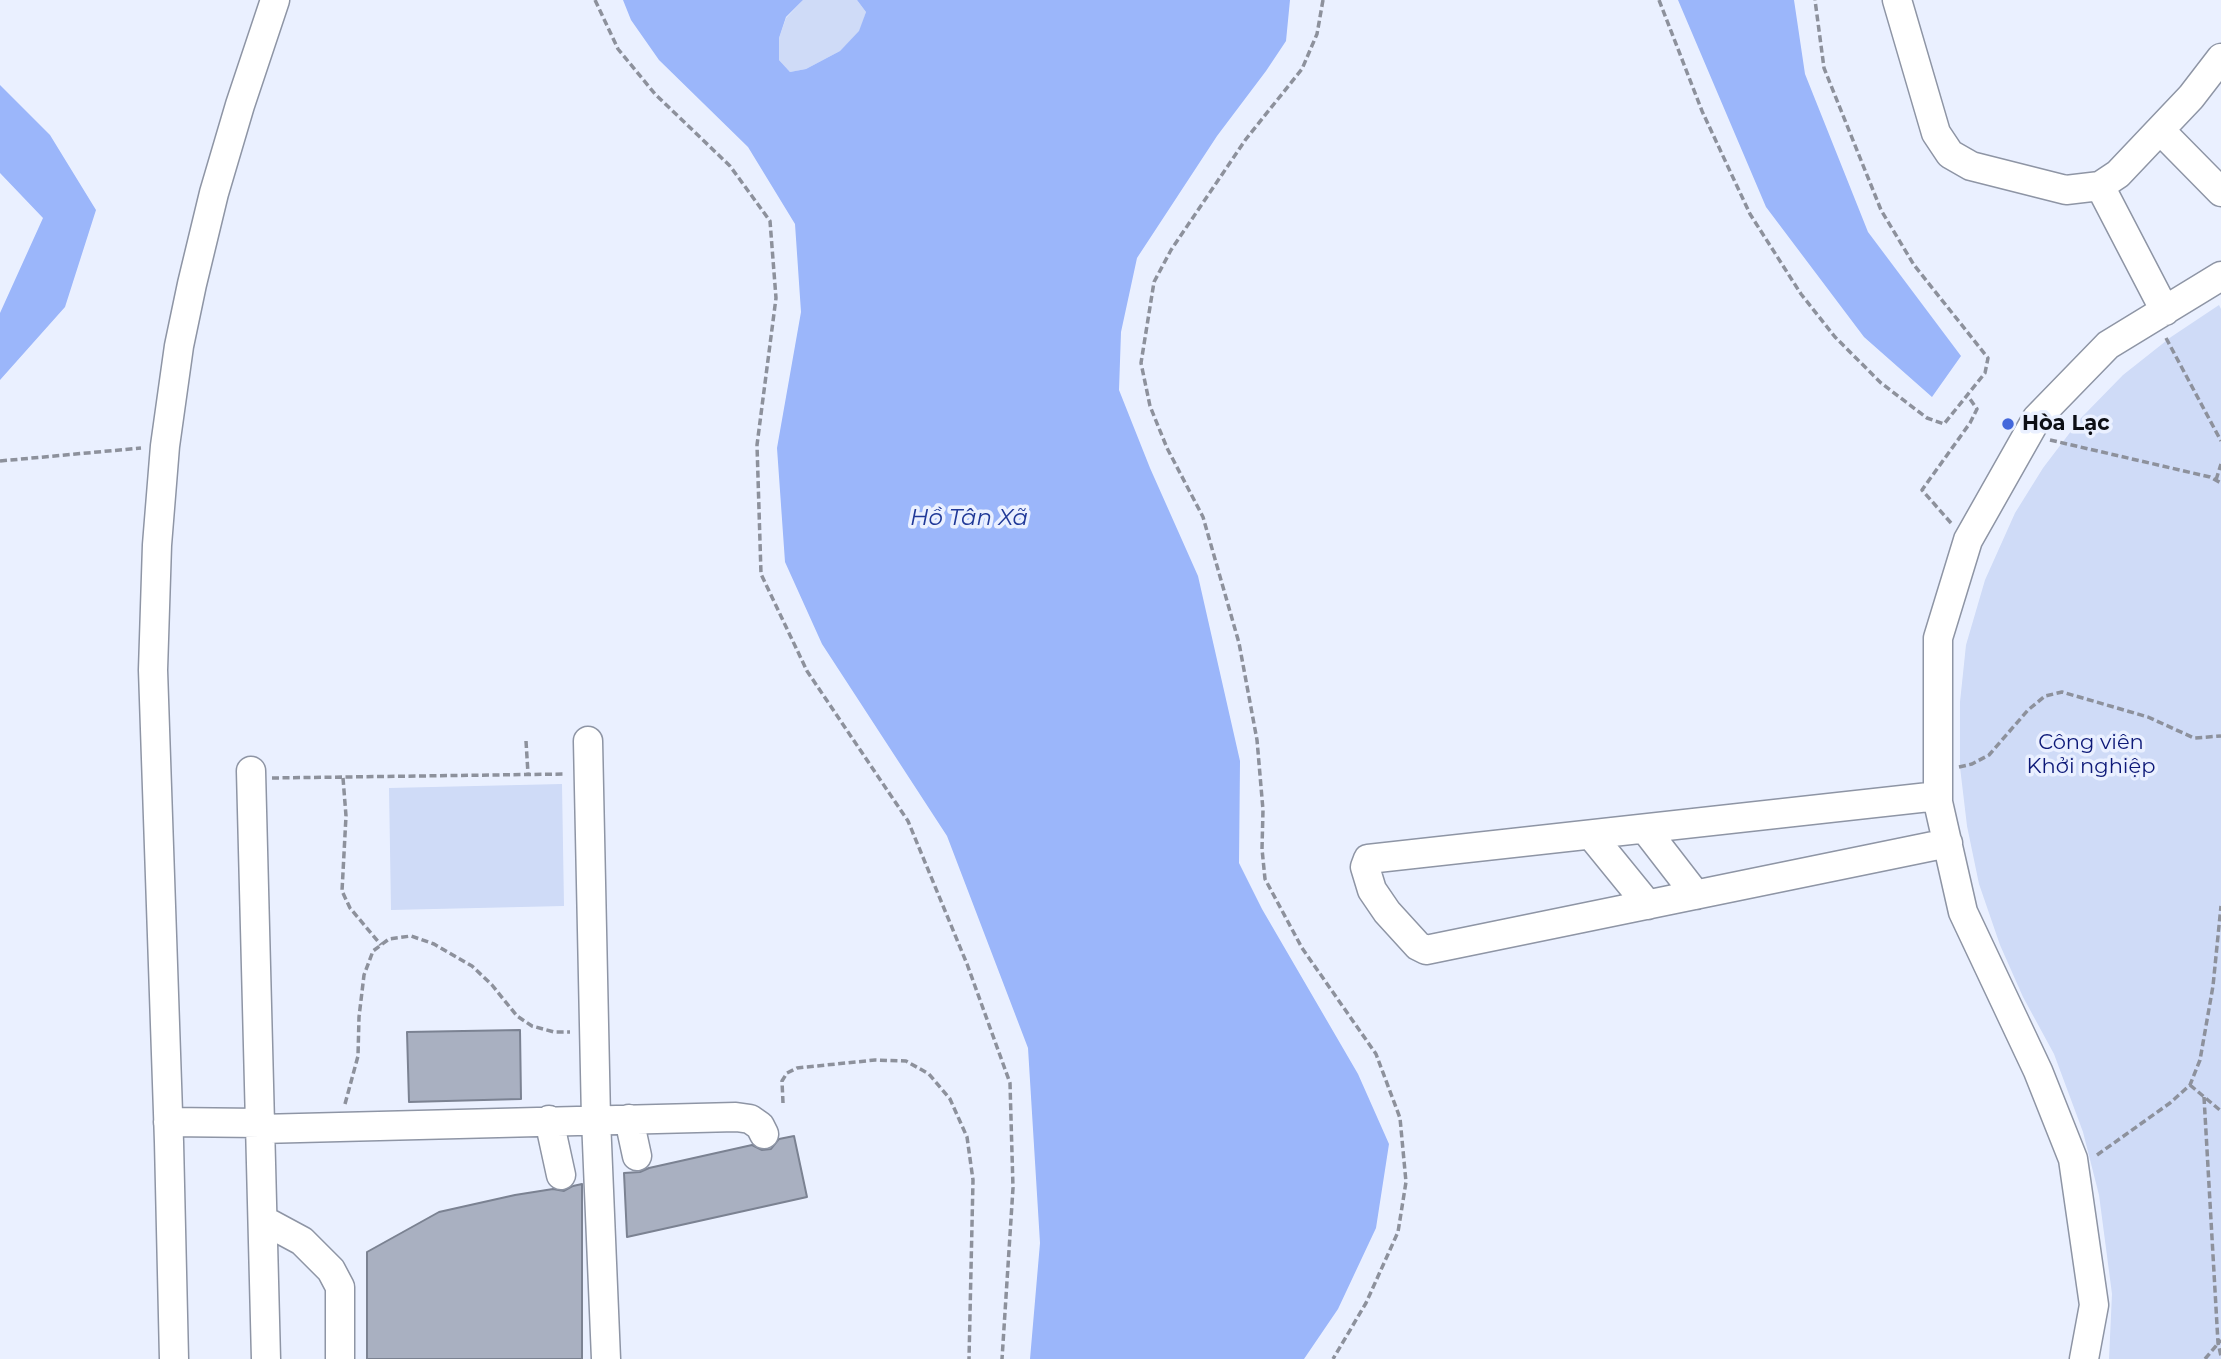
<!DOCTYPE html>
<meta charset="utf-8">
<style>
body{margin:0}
canvas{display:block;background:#eaf0ff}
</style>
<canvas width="2221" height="1359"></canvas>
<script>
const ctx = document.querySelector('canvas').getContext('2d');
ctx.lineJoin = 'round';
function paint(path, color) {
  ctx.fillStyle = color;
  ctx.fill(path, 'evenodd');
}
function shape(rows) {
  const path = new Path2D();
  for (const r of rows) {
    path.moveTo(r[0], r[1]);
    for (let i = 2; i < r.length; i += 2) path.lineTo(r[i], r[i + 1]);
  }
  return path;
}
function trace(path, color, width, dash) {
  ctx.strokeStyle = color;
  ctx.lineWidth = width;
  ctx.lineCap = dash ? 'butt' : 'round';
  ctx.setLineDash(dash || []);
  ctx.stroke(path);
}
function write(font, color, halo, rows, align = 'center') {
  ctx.font = font + ' Montserrat,sans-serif';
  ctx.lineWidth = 7;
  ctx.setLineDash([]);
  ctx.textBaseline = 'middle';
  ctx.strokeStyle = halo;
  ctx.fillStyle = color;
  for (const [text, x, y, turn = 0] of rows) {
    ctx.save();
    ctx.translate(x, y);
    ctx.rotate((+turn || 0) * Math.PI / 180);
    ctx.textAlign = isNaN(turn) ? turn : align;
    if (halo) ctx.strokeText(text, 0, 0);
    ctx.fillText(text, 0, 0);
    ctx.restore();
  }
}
paint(shape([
 [803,0,857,0,866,12,860,31,840,51,806,69,790,72,779,60,779,38,786,18],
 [2219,305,2221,309,2221,1359,2109,1359,2112,1294,2099,1195,2083,1132,2054,1054,2023,997,2000,945,1979,884,1967,826,1960,767,1960,702,1966,645,1985,580,2015,513,2043,468,2081,418,2123,375,2171,337],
 [562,784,564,906,391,910,389,788]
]), '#cfdbf7');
paint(shape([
 [623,0,803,0,786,17,779,38,779,60,790,72,806,69,840,51,859,31,866,12,857,0,1290,0,1286,41,1266,71,1217,136,1137,258,1121,332,1119,390,1150,468,1198,576,1240,761,1239,863,1262,909,1358,1074,1389,1144,1376,1228,1338,1309,1304,1359,1030,1359,1040,1243,1028,1048,947,836,822,644,785,562,777,448,801,312,795,224,748,147,659,60,631,20],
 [1678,0,1794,0,1805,74,1868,232,1961,356,1932,397,1864,337,1766,207],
 [0,85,50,135,96,210,65,307,0,380,0,313,43,218,0,173]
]), '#9bb6fa');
const building = shape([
 [520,1030,521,1099,409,1102,407,1032,520,1030],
 [794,1136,807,1197,627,1237,624,1173,640,1172,649,1168,752,1145,762,1150,771,1149,779,1139,794,1136],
 [582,1184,582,1359,367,1359,367,1252,439,1212,515,1195,553,1189,564,1191,573,1186,582,1184]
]);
paint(building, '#a9b0c1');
trace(building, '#7b8292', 2);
const minor = shape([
 [1897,0,1936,133,1950,154,1971,166,2066,190,2100,186,2118,174,2191,97,2221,58],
 [2160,130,2221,192],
 [2100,186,2165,311],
 [588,741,596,1119,606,1359],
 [251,771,266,1359],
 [1938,796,1368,859,1365,867,1372,890,1387,912,1418,946,1426,950,1948,843],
 [1645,829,1696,895],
 [1591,835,1648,905],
 [629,1119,637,1156],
 [549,1120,561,1175],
 [168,1122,260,1123],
 [260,1129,736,1117,750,1119,760,1126,764,1134],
 [263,1220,302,1241,331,1270,340,1287,340,1359],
 [174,1359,169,1142,153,670,157,545,165,446,179,346,192,284,214,193,240,105,275,0],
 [2084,1359,2094,1305,2073,1159,2038,1071,1963,912,1938,802,1938,638,1968,540,2037,418,2108,345,2221,276]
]);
trace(minor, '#8e95a5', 31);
trace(shape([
 [595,0,618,49,655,94,730,166,770,221,776,298,757,445,761,574,807,671,908,821,967,964,1010,1083,1013,1188,1002,1359],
 [1323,0,1317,34,1302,69,1246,139,1171,250,1154,282,1141,363,1150,406,1167,448,1203,517,1239,643,1257,740,1263,810,1262,849,1265,879,1302,948,1376,1054,1400,1118,1406,1182,1398,1232,1366,1303,1333,1359],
 [1659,0,1702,111,1750,214,1801,294,1835,337,1881,383,1927,418,1944,424,1985,373,1988,358,1914,265,1881,210,1824,68,1815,0],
 [2166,338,2221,441],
 [2050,440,2210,477,2221,483],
 [0,461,141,448],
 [2216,480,2221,464],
 [1951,523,1922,490,1970,423,1977,409,1968,396],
 [526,741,528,774],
 [1959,767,1972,764,1989,755,2028,710,2045,696,2062,692,2148,717,2194,738,2221,736],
 [272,778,565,774],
 [343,778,346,816,342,891,350,908,381,945],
 [2190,1085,2221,1111],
 [2204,1097,2218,1343,2221,1356],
 [783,1103,782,1081,787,1073,797,1068,875,1060,906,1061,929,1074,950,1099,967,1137,973,1180,969,1359],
 [345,1104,358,1056,359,1017,364,975,373,951,389,939,411,936,434,944,472,966,492,985,517,1016,532,1026,554,1032,570,1032],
 [2097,1155,2170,1103,2190,1085,2200,1060,2213,986,2221,906],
 [2205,1359,2221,1340]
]), '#8d919c', 3.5, [7, 3.5]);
trace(minor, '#fff', 28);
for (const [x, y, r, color] of [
 [2008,424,7,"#4468db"]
]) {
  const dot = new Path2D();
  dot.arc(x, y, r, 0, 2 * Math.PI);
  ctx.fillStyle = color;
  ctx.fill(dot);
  trace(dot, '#eaf0ff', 2.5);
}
write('bold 21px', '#0d0f15', '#eaf0ff', [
 ["Hòa Lạc",2022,424]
], 'left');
write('21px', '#0d1978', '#eaf0ff', [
 ["Công viên",2091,743],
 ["Khởi nghiệp",2091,767]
]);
write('italic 23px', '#203998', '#eaf0ff', [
 ["Hồ Tân Xã",969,518]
]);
</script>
